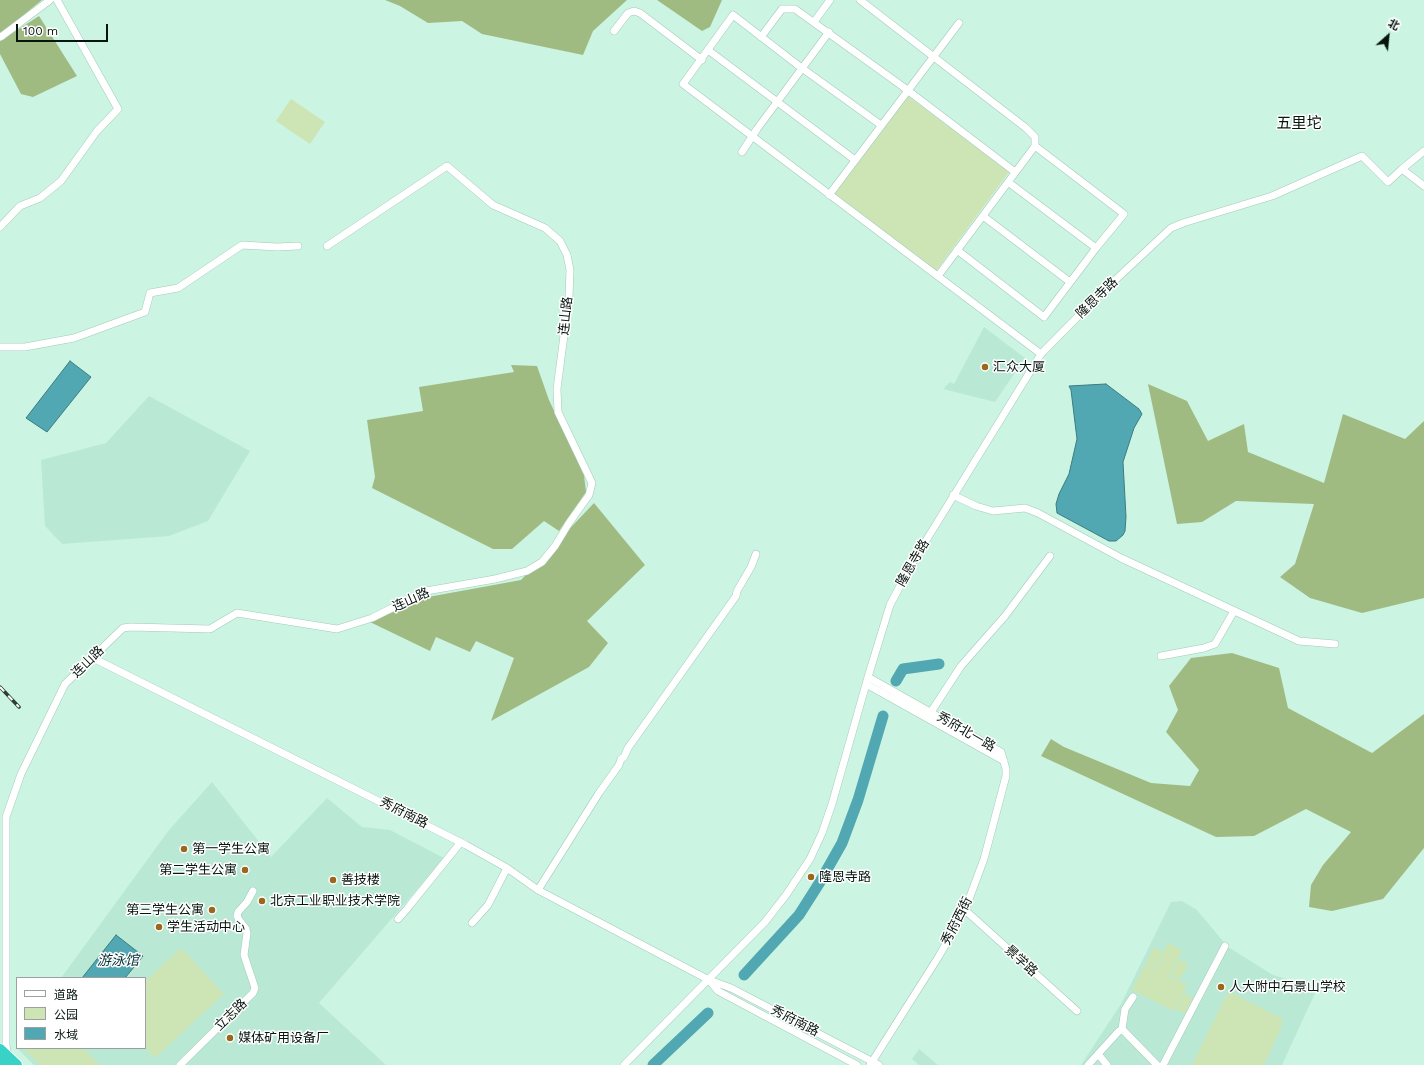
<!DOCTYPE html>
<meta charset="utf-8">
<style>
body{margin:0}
#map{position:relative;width:1424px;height:1065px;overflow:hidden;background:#ccf4e3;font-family:"Work Sans","Noto Sans SC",sans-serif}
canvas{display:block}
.legend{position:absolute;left:16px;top:977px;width:130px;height:72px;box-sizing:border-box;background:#fff;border:1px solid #9ca19f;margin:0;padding:5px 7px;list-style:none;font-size:12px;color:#07150f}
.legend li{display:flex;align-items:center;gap:8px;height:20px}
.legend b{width:20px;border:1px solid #9ca19f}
.north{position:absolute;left:1368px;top:16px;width:40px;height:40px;-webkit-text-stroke:3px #fff;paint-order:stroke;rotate:27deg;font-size:11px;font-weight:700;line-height:16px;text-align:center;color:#07150f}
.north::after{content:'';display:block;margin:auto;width:14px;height:18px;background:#07150f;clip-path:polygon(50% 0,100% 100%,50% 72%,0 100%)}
.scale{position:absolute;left:16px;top:24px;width:92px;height:18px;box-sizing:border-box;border:2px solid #07150f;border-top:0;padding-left:5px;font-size:12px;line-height:14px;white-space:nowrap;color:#07150f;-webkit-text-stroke:3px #fff;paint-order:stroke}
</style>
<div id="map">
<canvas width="1424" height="1065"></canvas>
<ul class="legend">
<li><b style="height:5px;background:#fff"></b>道路</li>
<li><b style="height:11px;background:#cde5b4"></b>公园</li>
<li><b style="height:11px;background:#51a8b2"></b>水域</li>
</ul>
<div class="north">北</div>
<div class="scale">100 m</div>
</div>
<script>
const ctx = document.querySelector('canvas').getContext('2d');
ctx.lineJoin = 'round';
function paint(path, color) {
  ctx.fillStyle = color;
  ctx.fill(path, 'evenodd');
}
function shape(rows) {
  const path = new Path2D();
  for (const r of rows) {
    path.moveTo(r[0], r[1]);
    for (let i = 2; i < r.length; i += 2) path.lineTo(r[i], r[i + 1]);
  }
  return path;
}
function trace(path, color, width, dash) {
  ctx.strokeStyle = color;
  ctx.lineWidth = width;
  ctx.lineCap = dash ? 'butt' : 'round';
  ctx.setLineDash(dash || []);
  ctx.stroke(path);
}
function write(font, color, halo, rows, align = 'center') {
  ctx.font = font + ' "Work Sans","Noto Sans SC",sans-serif';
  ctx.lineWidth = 3;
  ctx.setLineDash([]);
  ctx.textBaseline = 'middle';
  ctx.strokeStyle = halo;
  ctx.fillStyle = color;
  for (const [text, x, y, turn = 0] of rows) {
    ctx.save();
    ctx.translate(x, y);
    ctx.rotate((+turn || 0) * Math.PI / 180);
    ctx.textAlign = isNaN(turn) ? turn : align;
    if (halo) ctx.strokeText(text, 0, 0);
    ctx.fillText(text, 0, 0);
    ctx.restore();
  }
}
paint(shape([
 [984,327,1025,358,995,402,943,389,950,382,954,384],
 [149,396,250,451,208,521,169,536,62,544,45,526,41,460,106,443],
 [212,782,271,857,327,798,362,827,390,830,444,858,319,1003,386,1065,34,1065,17,1048,145,1048,145,978,61,978,169,830],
 [1182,901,1197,910,1228,947,1273,975,1290,980,1310,982,1316,991,1282,1065,1081,1065,1121,1004,1171,902],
 [919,1049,938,1065,919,1065,912,1059]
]), '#b9e9d5');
paint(shape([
 [908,96,1009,172,936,271,834,193],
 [291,99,325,122,310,144,276,121],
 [1168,943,1182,950,1169,976,1187,985,1174,1011,1132,990,1145,964,1156,969],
 [1154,947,1163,952,1155,968,1146,963],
 [181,948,224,994,155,1058,145,1047,145,981],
 [1179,959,1188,964,1180,980,1171,975],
 [1230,992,1283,1019,1281,1028,1264,1065,1192,1065,1225,998],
 [1184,993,1193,998,1185,1014,1176,1009],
 [23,1048,83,1048,100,1065,40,1065]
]), '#cde5b4');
paint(shape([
 [0,0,42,0,0,34],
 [385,0,627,0,593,31,583,55,482,34,462,21,428,23,400,6],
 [657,0,722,0,710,27,702,31],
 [39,16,77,76,33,97,21,94,0,54,0,41],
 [511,365,537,366,549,400,584,475,586,492,559,531,544,521,512,549,493,549,372,488,375,477,367,420,423,411,419,387,514,372],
 [1148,384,1187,401,1208,441,1244,424,1248,452,1324,483,1343,414,1405,439,1424,421,1424,598,1362,613,1310,598,1280,577,1295,564,1314,504,1236,501,1202,522,1177,524],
 [594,503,645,565,587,621,608,643,589,667,491,721,514,658,476,641,470,652,436,637,430,651,370,622,428,597,521,580],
 [1232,653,1279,668,1288,708,1372,753,1424,714,1424,848,1383,899,1332,911,1309,907,1311,885,1323,865,1351,832,1306,809,1254,836,1216,837,1041,756,1051,739,1064,747,1151,783,1190,786,1199,770,1166,732,1178,710,1169,686,1191,658]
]), '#a0bb82');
const water = shape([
 [70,361,91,377,47,432,26,418,70,361],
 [1106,384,1139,409,1142,414,1134,428,1123,462,1126,517,1125,531,1123,535,1116,541,1109,541,1057,513,1056,504,1059,494,1069,474,1077,439,1071,390,1069,386,1106,384],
 [116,935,143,956,125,978,82,978,116,935]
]);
paint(water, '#51a8b2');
trace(water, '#3b7c81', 1);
trace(shape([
 [896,681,903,669,939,664],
 [744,975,799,915,820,882,842,843,858,800,883,716],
 [653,1065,708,1013]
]), '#51a8b2', 11);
const minor = shape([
 [860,0,1026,128,1035,137,1035,146,938,276],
 [814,22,830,0],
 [614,31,628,13,634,11,640,13,702,60],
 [0,37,2,36,50,0],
 [761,37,782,9,795,9,902,86,1015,172],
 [708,50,855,160],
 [881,125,799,66,733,15,683,84,1041,354],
 [742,152,757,129,829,32],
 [1402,169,1424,186],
 [1008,182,1096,248],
 [829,195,959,23],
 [983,216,1070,282],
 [0,227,20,206,40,198,61,181,97,131,118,109,57,0],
 [957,250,1044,317,1096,248,1124,214,1035,146],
 [0,347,25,347,74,338,145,312,150,293,178,288,242,245,277,247,298,246],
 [953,495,976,506,993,511,1025,508,1038,513,1121,558,1299,641,1335,644],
 [1161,656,1204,648,1215,644,1234,611],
 [93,658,466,845,507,868,538,890,709,980,731,988,879,1065],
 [868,677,1001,752,1006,769,1006,776,984,859,965,910,939,956,870,1065],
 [866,684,1004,761],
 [931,712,961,666,1005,616,1050,556],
 [538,890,599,793,619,765,621,759,624,757,628,748,736,596,737,591,751,567,756,554],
 [965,910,1077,1011],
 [398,919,407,909,410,905,461,842],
 [472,923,488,905,507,868],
 [709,980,718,991,857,1065],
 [1122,1029,1157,1065],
 [1098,1054,1107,1065],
 [8,1057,6,1045,6,817,21,774,65,684,123,628,131,627,210,629,237,613,337,629,372,618,426,591,495,579,527,571,542,562,555,546,569,523,589,495,592,483,558,412,557,389,569,297,570,270,567,255,560,241,545,228,493,205,447,166,327,246],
 [180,1065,253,993,255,988,244,955,247,933,246,929,239,920,237,916,238,912,247,902,253,891],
 [624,1065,765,922,786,895,810,859,822,833,832,804,868,677,890,605,911,565,1041,354,1097,297,1171,228,1183,223,1272,196,1362,156,1388,182,1402,169,1424,151],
 [1088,1065,1118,1032,1122,1029,1125,1009,1133,997],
 [1163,1065,1225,946]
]);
const highway = shape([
 [0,1049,17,1065],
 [0,1060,5,1065]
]);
trace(minor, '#a3caba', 8);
trace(highway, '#fff', 12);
trace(minor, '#fff', 7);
trace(highway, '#38d3c6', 10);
const rail = shape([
 [0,687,19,707]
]);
trace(rail, '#2c3f37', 3.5);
trace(rail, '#fff', 2, [6]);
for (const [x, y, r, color] of [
 [985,367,4,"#9a671c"],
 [184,849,4,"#9a671c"],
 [245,870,4,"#9a671c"],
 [811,877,4,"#9a671c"],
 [333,880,4,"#9a671c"],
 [262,901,4,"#9a671c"],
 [212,910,4,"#9a671c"],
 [159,927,4,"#9a671c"],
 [1221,987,4,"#9a671c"],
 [230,1038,4,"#9a671c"]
]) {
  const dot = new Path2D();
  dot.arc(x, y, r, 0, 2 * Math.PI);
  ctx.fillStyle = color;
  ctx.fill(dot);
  trace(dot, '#fff', 1.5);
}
write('13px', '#07150f', '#fff', [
 ["隆恩寺路",1097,298,-44],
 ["连山路",566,316,-84],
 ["隆恩寺路",913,563,-60],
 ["连山路",411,600,-24],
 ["连山路",88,662,-44],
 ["秀府北一路",966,732,30],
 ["秀府南路",404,813,27],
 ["秀府西街",957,921,-63],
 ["景学路",1021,961,42],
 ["立志路",231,1015,-44],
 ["秀府南路",795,1021,27]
]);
write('13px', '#07150f', '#fff', [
 ["汇众大厦",993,367],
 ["第一学生公寓",192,849],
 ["第二学生公寓",237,870,"right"],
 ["隆恩寺路",819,877],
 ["善技楼",341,880],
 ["北京工业职业技术学院",270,901],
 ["第三学生公寓",204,910,"right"],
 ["学生活动中心",167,927],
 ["人大附中石景山学校",1229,987],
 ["媒体矿用设备厂",238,1038]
], 'left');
write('italic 14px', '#043035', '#fff', [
 ["游泳馆",118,961]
]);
write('15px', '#07150f', '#fff', [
 ["五里坨",1299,124]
]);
</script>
